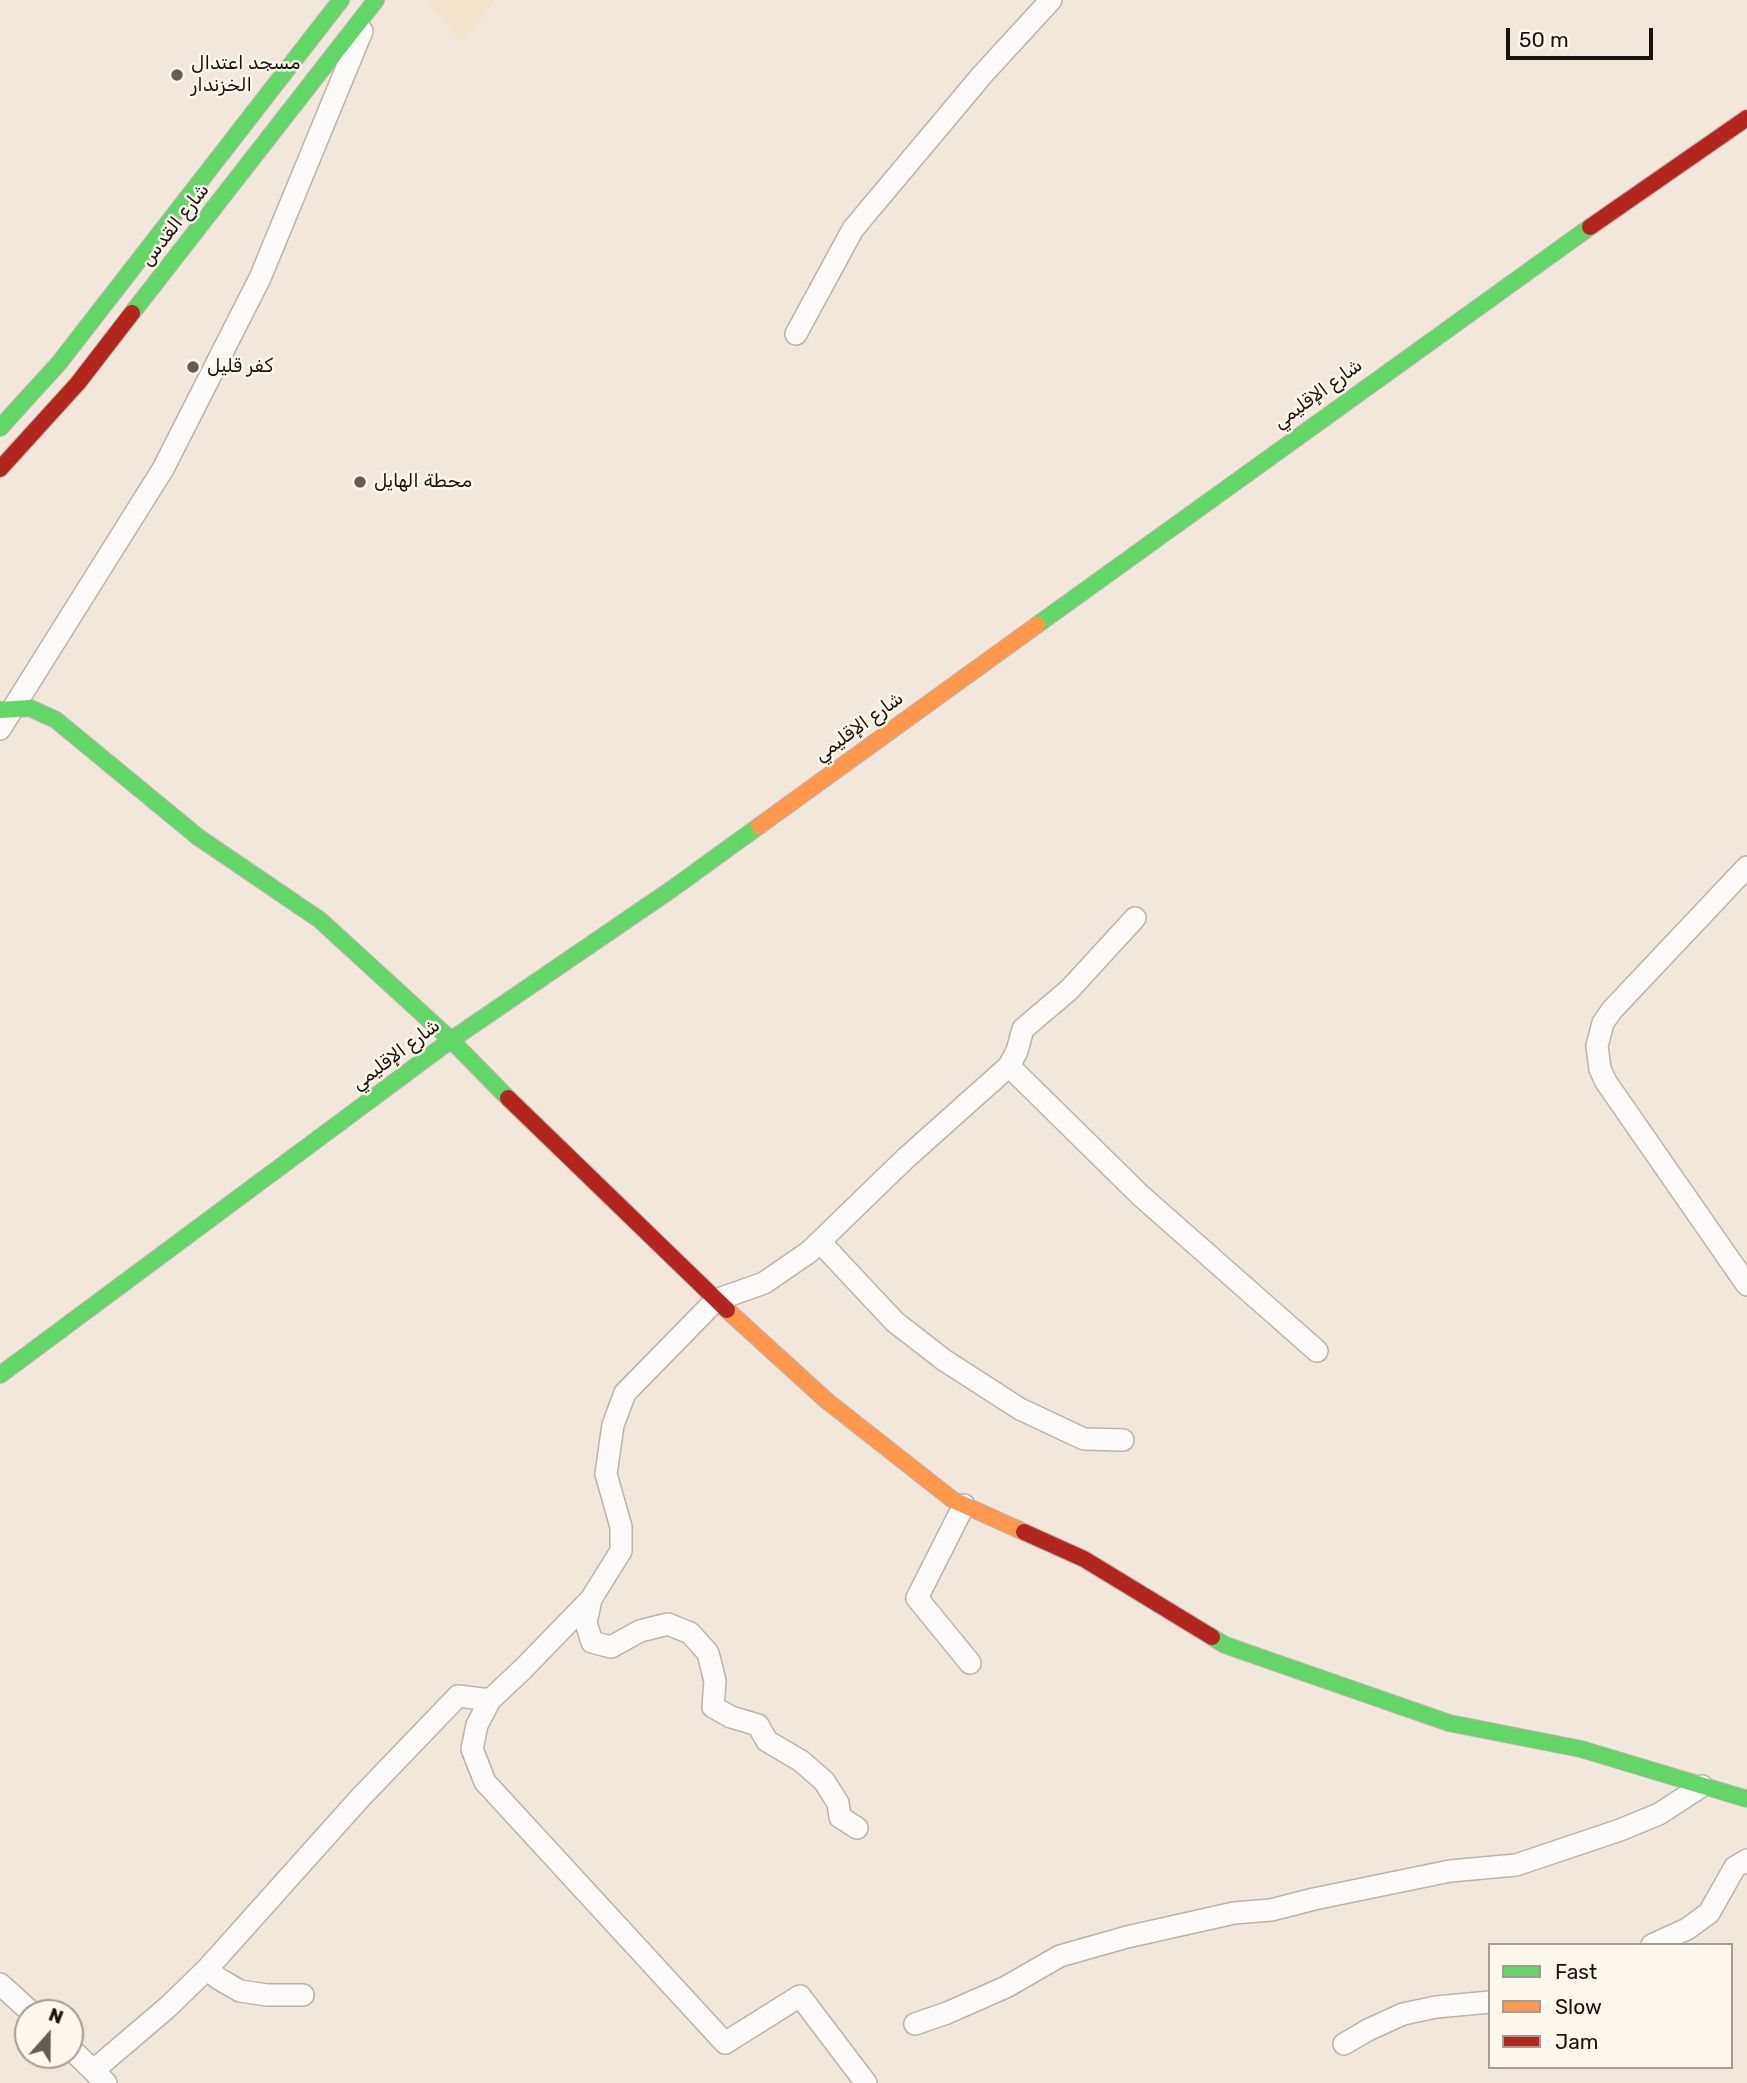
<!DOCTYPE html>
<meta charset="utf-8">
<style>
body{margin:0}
#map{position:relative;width:1747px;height:2083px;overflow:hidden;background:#f1e7da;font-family:Rubik,sans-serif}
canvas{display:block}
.legend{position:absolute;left:1488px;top:1943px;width:245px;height:126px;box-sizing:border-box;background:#fef7ee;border:2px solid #a29c93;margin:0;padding:9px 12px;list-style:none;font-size:21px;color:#19130b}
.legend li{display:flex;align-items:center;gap:14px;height:35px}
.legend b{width:35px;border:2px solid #a29c93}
.north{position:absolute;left:14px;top:1999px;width:70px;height:70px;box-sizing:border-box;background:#fef7ee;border:2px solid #a29c93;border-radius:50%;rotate:21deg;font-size:19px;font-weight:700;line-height:28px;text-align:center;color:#19130b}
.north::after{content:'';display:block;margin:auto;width:24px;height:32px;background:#655d53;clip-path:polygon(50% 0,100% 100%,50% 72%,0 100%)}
.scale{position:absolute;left:1506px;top:28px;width:147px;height:32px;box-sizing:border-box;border:4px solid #19130b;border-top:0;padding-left:9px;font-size:21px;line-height:24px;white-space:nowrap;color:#19130b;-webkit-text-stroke:5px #fef7ee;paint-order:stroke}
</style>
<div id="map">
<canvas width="1747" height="2083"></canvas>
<ul class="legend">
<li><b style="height:9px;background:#63d668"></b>Fast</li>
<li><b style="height:9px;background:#ff974d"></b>Slow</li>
<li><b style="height:9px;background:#b3261e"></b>Jam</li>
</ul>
<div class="north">N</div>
<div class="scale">50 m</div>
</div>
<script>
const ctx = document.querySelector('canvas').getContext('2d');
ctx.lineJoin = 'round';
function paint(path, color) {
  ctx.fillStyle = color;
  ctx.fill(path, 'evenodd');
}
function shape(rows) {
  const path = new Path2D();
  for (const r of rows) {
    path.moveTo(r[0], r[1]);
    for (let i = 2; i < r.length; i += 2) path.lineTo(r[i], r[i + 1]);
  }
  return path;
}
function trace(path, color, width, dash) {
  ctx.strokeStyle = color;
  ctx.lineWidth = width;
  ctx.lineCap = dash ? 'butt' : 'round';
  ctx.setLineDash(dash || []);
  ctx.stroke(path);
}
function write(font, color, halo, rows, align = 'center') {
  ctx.font = font + ' Rubik,"Noto Sans Arabic",sans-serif';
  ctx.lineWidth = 5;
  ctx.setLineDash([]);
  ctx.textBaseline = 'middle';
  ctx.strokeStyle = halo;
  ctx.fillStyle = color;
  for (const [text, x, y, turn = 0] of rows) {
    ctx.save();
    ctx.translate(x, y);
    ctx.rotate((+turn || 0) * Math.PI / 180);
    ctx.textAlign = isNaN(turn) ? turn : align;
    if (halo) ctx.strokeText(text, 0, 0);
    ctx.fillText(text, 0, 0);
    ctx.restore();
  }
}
paint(shape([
 [429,0,496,0,462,42,427,3]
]), '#f3e2cc');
const street = shape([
 [796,334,853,229,983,74,1051,0],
 [0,729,163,469,260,278,362,31],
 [1747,867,1612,1010,1603,1023,1597,1046,1600,1069,1606,1082,1747,1285],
 [1009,1066,1140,1195,1317,1351],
 [820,1242,895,1322,944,1360,1020,1409,1084,1439,1123,1440],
 [964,1505,917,1598,970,1663],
 [591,1599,586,1623,592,1642,611,1647,640,1631,668,1624,690,1633,708,1653,715,1681,713,1707,731,1717,758,1725,767,1741,801,1761,824,1781,838,1803,840,1817,857,1828],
 [1652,1945,1687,1929,1709,1913,1735,1867,1747,1860],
 [207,1969,219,1979,240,1991,267,1995,303,1995],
 [0,1984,32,2013],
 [915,2024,947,2013,1006,1987,1060,1956,1127,1937,1234,1913,1271,1910,1314,1899,1450,1871,1516,1865,1620,1830,1659,1814,1702,1786],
 [1344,2044,1368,2030,1403,2014,1436,2007,1490,2002],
 [70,2048,106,2083],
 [94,2070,169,2006,207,1969,361,1797,458,1696,490,1700],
 [866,2083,800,1996,725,2043,485,1782,472,1749,477,1725,490,1700,523,1669,591,1599,621,1551,621,1527,606,1474,613,1425,625,1393,716,1300,764,1283,809,1252,906,1158,1009,1066,1017,1051,1023,1029,1069,990,1135,918]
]);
const fast = shape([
 [132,313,376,0],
 [0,428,59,363,341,0],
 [1037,625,1590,227],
 [0,710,30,708,56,720,198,837,320,920,451,1040,508,1098],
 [0,1375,451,1040,672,889,759,826],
 [1212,1637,1225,1645,1449,1723,1581,1749,1747,1799]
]);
const slow = shape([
 [759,826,1037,625],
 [727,1310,827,1401,953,1500,1024,1532]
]);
const jam = shape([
 [1590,227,1747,118],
 [0,469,78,383,132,313],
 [508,1098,727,1310],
 [1024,1532,1084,1559,1212,1637]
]);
trace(street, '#bbb3aa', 24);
trace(fast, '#bbb3aa', 18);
trace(slow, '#bbb3aa', 18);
trace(jam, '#bbb3aa', 18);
trace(street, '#fdfbf9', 21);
trace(fast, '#63d668', 16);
trace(slow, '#ff974d', 16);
trace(jam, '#b3261e', 16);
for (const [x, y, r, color] of [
 [177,75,7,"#655d53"],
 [193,367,7,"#655d53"],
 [360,482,7,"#655d53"]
]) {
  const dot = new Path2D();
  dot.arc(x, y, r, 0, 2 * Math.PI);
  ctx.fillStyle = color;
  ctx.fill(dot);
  trace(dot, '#fef7ee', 2.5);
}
write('19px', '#19130b', '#fef7ee', [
 ["مسجد اعتدال",191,64],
 ["الخزندار",191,86],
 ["كفر قليل",207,367],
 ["محطة الهايل",374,482]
], 'left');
write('19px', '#19130b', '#fef7ee', [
 ["شارع القدس",175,225,-52],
 ["شارع الإقليمي",1318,394,-36],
 ["شارع الإقليمي",859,727,-36],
 ["شارع الإقليمي",396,1055,-37]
]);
</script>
